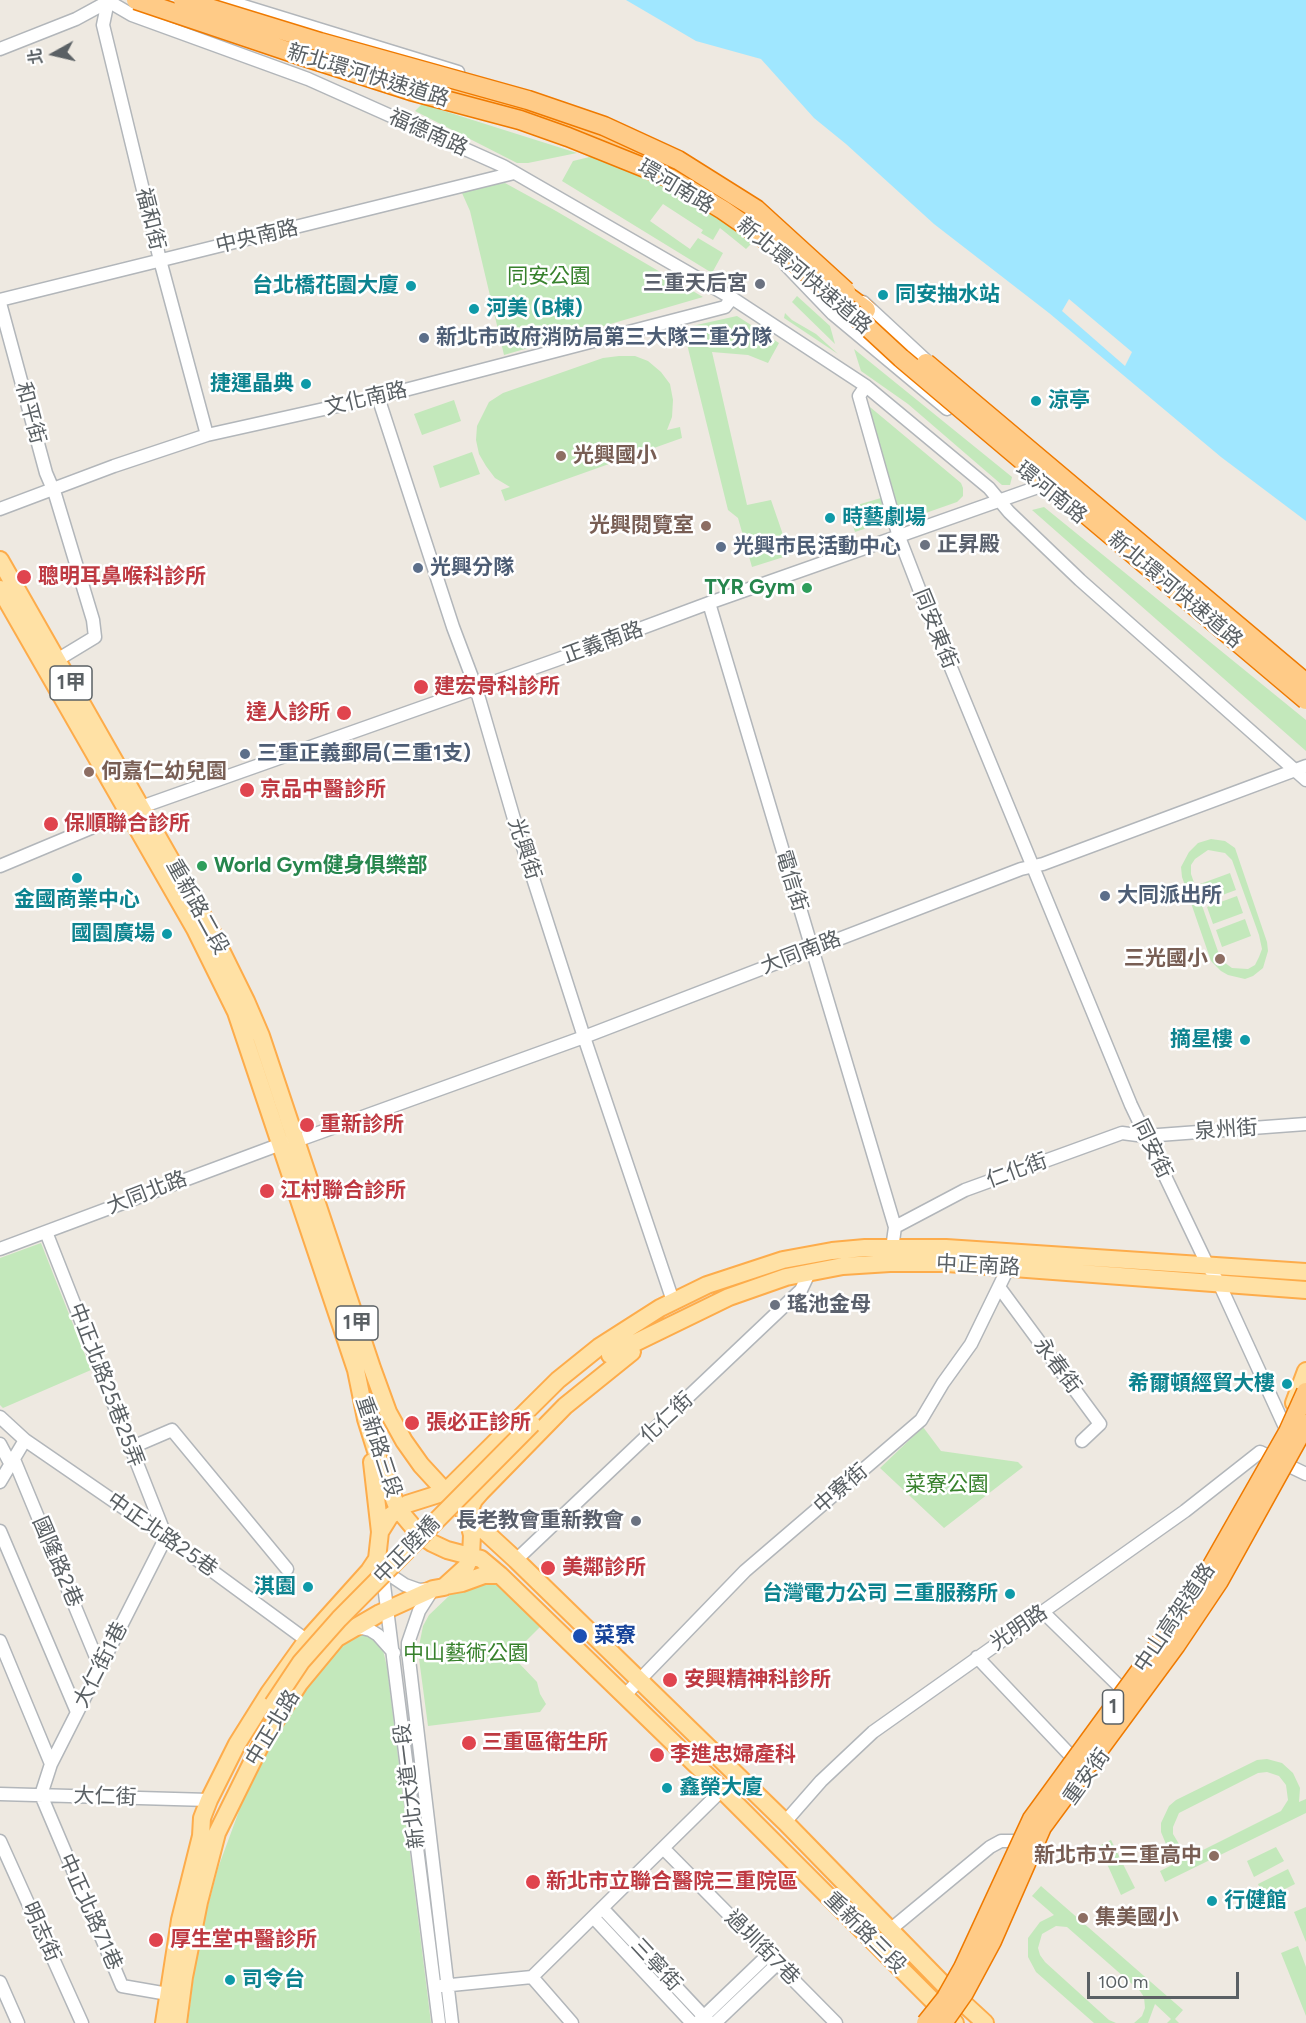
<!DOCTYPE html>
<meta charset="utf-8">
<style>
body{margin:0}
#map{position:relative;width:1306px;height:2023px;overflow:hidden;background:#eee9e1;font-family:Figtree,"Noto Sans TC",sans-serif}
canvas{display:block}
.north{position:absolute;left:24px;top:24px;width:60px;height:60px;-webkit-text-stroke:4px #fff;paint-order:stroke;rotate:262deg;font-size:16px;font-weight:700;line-height:24px;text-align:center;color:#5a6064}
.north::after{content:'';display:block;margin:auto;width:21px;height:27px;background:#5a6064;clip-path:polygon(50% 0,100% 100%,50% 72%,0 100%)}
.scale{position:absolute;left:1087px;top:1972px;width:152px;height:27px;box-sizing:border-box;border:3px solid #5a6064;border-top:0;padding-left:8px;font-size:18px;line-height:21px;white-space:nowrap;color:#5a6064;-webkit-text-stroke:4px #fff;paint-order:stroke}
</style>
<div id="map">
<canvas width="1306" height="2023"></canvas>
<div class="north">北</div>
<div class="scale">100 m</div>
</div>
<script>
const ctx = document.querySelector('canvas').getContext('2d');
ctx.lineJoin = 'round';
function paint(path, color) {
  ctx.fillStyle = color;
  ctx.fill(path, 'evenodd');
}
function shape(rows) {
  const path = new Path2D();
  for (const r of rows) {
    path.moveTo(r[0], r[1]);
    for (let i = 2; i < r.length; i += 2) path.lineTo(r[i], r[i + 1]);
  }
  return path;
}
function trace(path, color, width, dash) {
  ctx.strokeStyle = color;
  ctx.lineWidth = width;
  ctx.lineCap = dash ? 'butt' : 'round';
  ctx.setLineDash(dash || []);
  ctx.stroke(path);
}
function write(font, color, halo, rows, align = 'center') {
  ctx.font = font + ' Figtree,"Noto Sans TC",sans-serif';
  ctx.lineWidth = 5;
  ctx.setLineDash([]);
  ctx.textBaseline = 'middle';
  ctx.strokeStyle = halo;
  ctx.fillStyle = color;
  for (const [text, x, y, turn = 0] of rows) {
    ctx.save();
    ctx.translate(x, y);
    ctx.rotate((+turn || 0) * Math.PI / 180);
    ctx.textAlign = isNaN(turn) ? turn : align;
    if (halo) ctx.strokeText(text, 0, 0);
    ctx.fillText(text, 0, 0);
    ctx.restore();
  }
}
paint(shape([
 [422,104,577,153,528,163,517,163,415,111],
 [606,153,728,221,754,241,746,249,720,228,713,240,701,233,703,230,663,204,650,221,690,249,698,238,723,253,712,273,562,181,573,161],
 [505,183,556,211,703,297,504,355,470,211,462,193,487,185],
 [797,296,830,326,835,344,792,302],
 [785,313,792,320,816,334,838,354,784,318],
 [737,316,779,343,768,363,748,355,712,352,747,505,771,500,790,555,752,567,738,518,728,510,683,328],
 [854,349,1012,477,1010,485,1002,485,908,404,861,371],
 [619,356,635,356,648,361,661,372,670,384,673,400,672,417,667,430,680,427,682,438,505,501,501,490,510,487,495,478,486,466,479,454,476,440,477,426,489,402,503,393,603,358],
 [454,400,461,421,422,435,414,414],
 [864,402,961,483,963,488,963,496,957,502,900,522],
 [472,452,480,474,440,488,433,466],
 [881,498,888,521,855,532,847,508],
 [1044,507,1306,720,1306,751,1032,510],
 [1211,839,1225,841,1235,848,1267,942,1268,951,1263,968,1253,976,1245,979,1228,975,1221,971,1211,961,1182,877,1181,867,1189,852,1198,843],
 [1208,850,1225,853,1232,860,1259,935,1262,949,1259,957,1255,965,1248,969,1232,968,1221,960,1191,874,1191,865,1195,859],
 [1230,873,1236,890,1206,901,1200,884],
 [1237,896,1243,913,1213,924,1207,907],
 [1245,919,1251,936,1222,947,1216,930],
 [41,1243,91,1370,3,1408,0,1405,0,1258],
 [923,1427,941,1451,1018,1462,1023,1467,944,1528,880,1468],
 [497,1580,541,1626,515,1652,514,1655,517,1661,537,1682,540,1694,546,1704,540,1712,428,1726,418,1651,423,1626,429,1615,450,1595,468,1586],
 [358,1634,367,1635,379,1642,383,1650,387,1667,431,2023,188,2023,197,1948,218,1868,253,1773,292,1706,338,1645],
 [1267,1759,1282,1763,1293,1773,1300,1788,1299,1802,1306,1799,1306,1813,1165,1882,1160,1871,1182,1860,1168,1849,1161,1832,1161,1823,1169,1806,1176,1800,1257,1760],
 [1267,1772,1279,1776,1286,1785,1288,1800,1281,1811,1203,1850,1190,1850,1179,1844,1173,1834,1173,1827,1179,1813,1258,1773],
 [1111,1840,1135,1888,1121,1895,1099,1846],
 [1276,1847,1284,1861,1254,1877,1247,1861],
 [1288,1869,1295,1884,1265,1899,1258,1884],
 [1041,1886,1183,2010,1175,2019,1179,2023,1167,2023,1171,2019,1155,2004,1148,2023,1134,2023,1142,2016,1145,2008,1144,1997,1140,1991,1067,1927,1056,1926,1042,1934,1038,1948,1040,1955,1045,1962,1109,2020,1116,2023,1094,2023,1036,1972,1028,1957,1028,1938,1040,1922,1054,1915,1032,1896],
 [1306,1907,1306,1942,1294,1912],
 [1298,1946,1306,1967,1306,2016,1281,1953]
]), '#c3e8bb');
paint(shape([
 [626,0,1306,0,1306,521,1221,457,1049,313,934,224,846,144,814,118,761,59,696,41]
]), '#a0e7ff');
paint(shape([
 [1069,299,1132,352,1125,366,1062,311]
]), '#eee9e1');
const minor = shape([
 [224,0,458,72],
 [108,1,132,15,308,79,503,166,732,298,866,386,989,488,1009,512,1080,580,1306,780],
 [108,1,103,25,160,260,207,435],
 [0,49,76,19,111,0],
 [393,76,431,88],
 [786,265,833,314,947,409],
 [0,300,514,173],
 [863,302,932,366],
 [0,303,46,473,55,494,93,620,95,637,57,660],
 [866,386,859,396,899,537,928,612,1131,1105,1208,1266,1219,1283,1284,1425],
 [378,397,453,627,476,688,514,819,584,1037,673,1301],
 [0,509,114,466,207,435,378,397,702,313,725,307,732,298],
 [709,603,895,1227,891,1256],
 [0,866,141,807,556,660,709,603,1055,481],
 [895,1227,965,1190,1122,1133,1145,1136,1306,1124],
 [46,1232,166,1537,51,1764,41,1795,122,1986,168,1994],
 [0,1249,281,1144,296,1141,584,1037,1021,869,1043,864,1306,766],
 [999,1287,1100,1424,1082,1441],
 [0,1417,25,1440,166,1537,313,1645],
 [0,1444,10,1463],
 [130,1448,172,1430,287,1569],
 [13,1457,100,1667],
 [0,1482,25,1440],
 [0,1531,77,1712],
 [516,1560,801,1290,810,1271],
 [384,1565,393,1577,405,1585,419,1590,430,1589],
 [382,1569,439,2023],
 [433,1589,419,1611,408,1643,408,1651,452,2023],
 [1043,1612,1120,1687,1128,1699],
 [353,1629,362,1628,370,1630,378,1635,394,1653],
 [0,1641,51,1764],
 [977,1657,1070,1755],
 [624,1696,745,1571,921,1420,943,1383,971,1344,1011,1262],
 [0,1794,209,1800],
 [785,1822,821,1781,873,1732,1185,1511,1260,1452,1306,1474],
 [0,1841,82,2023],
 [663,1848,836,2023],
 [602,1908,710,2023],
 [593,1917,692,2023],
 [891,1929,990,1847,1001,1841,1015,1841],
 [532,1977,722,1790],
 [532,1977,572,2023],
 [0,1982,18,2023],
 [441,1986,532,1977],
 [698,2022,769,1954],
 [715,2023,777,1964]
]);
const major = shape([
 [0,560,213,934,246,1001,261,1036,372,1368,388,1412,404,1441,421,1465,467,1515,516,1560,785,1822,947,1988,985,2023],
 [0,589,195,929,236,1012,356,1370,366,1419,381,1467,398,1509,419,1534,432,1543,447,1550,481,1559,500,1575,722,1790,955,2023],
 [610,1355,729,1297,786,1277,843,1266,890,1263,947,1263,1306,1290],
 [1294,1403,1306,1371],
 [372,1462,380,1532],
 [467,1515,474,1500,481,1492,565,1406,632,1352],
 [445,1586,462,1583,484,1575,500,1575],
 [164,2023,180,1920,201,1836,202,1818,209,1800,237,1744,269,1693,307,1640,369,1571,377,1559,380,1532,390,1516,407,1504,445,1492,558,1380,599,1347,660,1308,707,1285,783,1260,832,1251,865,1248,946,1248,1306,1272],
 [178,2023,184,1977,199,1902,217,1833,263,1740,299,1684,337,1638,380,1613,433,1589,444,1587,466,1567,471,1556,472,1535,467,1516]
]);
const highway = shape([
 [458,90,579,127,664,163,753,219,776,237],
 [831,284,866,310]
]);
trace(minor, '#b2b6ba', 15);
trace(major, '#fdac4b', 20);
trace(highway, '#ef7a00', 21);
trace(minor, '#fff', 12);
trace(major, '#ffe1a5', 16);
trace(highway, '#ffcb87', 18);
const majorBridge = shape([
 [273,1704,301,1662,339,1619,532,1424]
]);
const highwayBridge = shape([
 [136,0,305,57,411,91,520,120,568,137,670,178,723,210,775,246,823,286,901,358,1306,700],
 [183,0,320,42,528,100,604,126,678,160,756,209,846,291],
 [926,363,1306,683],
 [926,2023,946,1998,963,1968,1032,1819,1164,1638,1209,1571,1288,1432,1306,1392],
 [943,2023,964,1993,992,1941,1042,1827,1176,1645,1219,1581,1306,1424]
]);
trace(majorBridge, '#fdac4b', 20, []);
trace(highwayBridge, '#ef7a00', 21, []);
trace(majorBridge, '#ffe1a5', 16);
trace(highwayBridge, '#ffcb87', 18);
for (const [x, y, r, color] of [
 [760,284,6,"#6b7280"],
 [411,286,6,"#0f9aa8"],
 [883,295,6,"#0f9aa8"],
 [474,309,6,"#0f9aa8"],
 [424,338,6,"#5c6f8a"],
 [306,384,6,"#0f9aa8"],
 [1036,401,6,"#0f9aa8"],
 [561,456,6,"#8d6e63"],
 [830,518,6,"#0f9aa8"],
 [706,526,6,"#8d6e63"],
 [925,545,6,"#6b7280"],
 [721,547,6,"#5c6f8a"],
 [418,568,6,"#5c6f8a"],
 [24,577,8,"#e0444e"],
 [807,588,6,"#2e9e5b"],
 [421,687,8,"#e0444e"],
 [344,713,8,"#e0444e"],
 [245,754,6,"#5c6f8a"],
 [89,772,6,"#8d6e63"],
 [247,790,8,"#e0444e"],
 [51,824,8,"#e0444e"],
 [202,866,6,"#2e9e5b"],
 [77,878,6,"#0f9aa8"],
 [1105,896,6,"#5c6f8a"],
 [167,934,6,"#0f9aa8"],
 [1220,959,6,"#8d6e63"],
 [1245,1040,6,"#0f9aa8"],
 [307,1125,8,"#e0444e"],
 [267,1191,8,"#e0444e"],
 [775,1305,6,"#6b7280"],
 [1287,1384,6,"#0f9aa8"],
 [412,1423,8,"#e0444e"],
 [636,1521,6,"#6b7280"],
 [548,1568,8,"#e0444e"],
 [308,1587,6,"#0f9aa8"],
 [1010,1594,6,"#0f9aa8"],
 [580,1636,8,"#1a4fb4"],
 [670,1680,8,"#e0444e"],
 [469,1743,8,"#e0444e"],
 [657,1755,8,"#e0444e"],
 [667,1788,6,"#0f9aa8"],
 [1214,1856,6,"#8d6e63"],
 [533,1882,8,"#e0444e"],
 [1212,1901,6,"#0f9aa8"],
 [1083,1918,6,"#8d6e63"],
 [156,1940,8,"#e0444e"],
 [230,1980,6,"#0f9aa8"]
]) {
  const dot = new Path2D();
  dot.arc(x, y, r, 0, 2 * Math.PI);
  ctx.fillStyle = color;
  ctx.fill(dot);
  trace(dot, '#fff', 2);
}
for (const [x, y, w] of [
 [71,683,42],
 [357,1323,42],
 [1113,1707,21]
]) {
  const box = new Path2D();
  box.roundRect(x - w / 2, y - 17, w, 34, 4.5);
  ctx.fillStyle = '#fff';
  ctx.fill(box);
  trace(box, '#5a6064', 1.5);
}
write('bold 20px', '#5a6064', null, [
 ["1甲",71,683],
 ["1甲",357,1323],
 ["1",1113,1707]
]);
write('21px', '#5a6064', '#fff', [
 ["新北環河快速道路",368,76,17],
 ["福德南路",428,133,24],
 ["環河南路",676,187,31],
 ["福和街",150,219,76],
 ["中央南路",257,237,-13],
 ["新北環河快速道路",804,276,40],
 ["文化南路",366,399,-13],
 ["和平街",30,413,75],
 ["環河南路",1051,493,39],
 ["新北環河快速道路",1175,590,40],
 ["同安東街",935,629,68],
 ["正義南路",603,643,-20],
 ["光興街",524,849,72],
 ["電信街",791,881,73],
 ["重新路二段",197,907,61],
 ["大同南路",801,953,-21],
 ["泉州街",1226,1130,-4],
 ["同安街",1152,1149,64],
 ["仁化街",1017,1171,-20],
 ["大同北路",147,1193,-21],
 ["中正南路",978,1266,3],
 ["永春街",1057,1366,53],
 ["中正北路25巷25弄",106,1385,69],
 ["化仁街",667,1418,-43],
 ["重新路三段",378,1447,72],
 ["中寮街",841,1489,-41],
 ["中正北路25巷",162,1535,35],
 ["中正陸橋",407,1550,-46],
 ["國隆路2巷",57,1562,67],
 ["中山高架道路",1175,1618,-56],
 ["光明路",1019,1628,-34],
 ["大仁街1巷",101,1665,-63],
 ["中正北路",273,1728,-59],
 ["重安街",1087,1777,-54],
 ["新北大道一段",410,1786,-97],
 ["大仁街",105,1797,2],
 ["中正北路71巷",90,1912,66],
 ["明志街",41,1932,66],
 ["重新路三段",865,1933,45],
 ["過圳街7巷",762,1948,45],
 ["三寧街",656,1965,47]
]);
write('21px', '#37812c', '#fff', [
 ["同安公園",549,277],
 ["菜寮公園",947,1485],
 ["中山藝術公園",466,1654]
]);
write('bold 21px', '#5b616d', '#fff', [
 ["三重天后宮",748,284],
 ["正昇殿",937,545,"left"],
 ["瑤池金母",787,1305,"left"],
 ["長老教會重新教會",624,1521]
], 'right');
write('bold 21px', '#0d838f', '#fff', [
 ["台北橋花園大廈",399,286],
 ["同安抽水站",895,295,"left"],
 ["河美 (B棟)",486,309,"left"],
 ["捷運晶典",294,384],
 ["涼亭",1048,401,"left"],
 ["時藝劇場",842,518,"left"],
 ["金國商業中心",77,900,"center"],
 ["國園廣場",155,934],
 ["摘星樓",1233,1040],
 ["希爾頓經貿大樓",1275,1384],
 ["淇園",296,1587],
 ["台灣電力公司 三重服務所",998,1594],
 ["鑫榮大廈",679,1788,"left"],
 ["行健館",1224,1901,"left"],
 ["司令台",242,1980,"left"]
], 'right');
write('bold 21px', '#4e5e75', '#fff', [
 ["新北市政府消防局第三大隊三重分隊",436,338],
 ["光興市民活動中心",733,547],
 ["光興分隊",430,568],
 ["三重正義郵局(三重1支)",257,754],
 ["大同派出所",1117,896]
], 'left');
write('bold 21px', '#785e54', '#fff', [
 ["光興國小",573,456],
 ["光興閱覽室",694,526,"right"],
 ["何嘉仁幼兒園",101,772],
 ["三光國小",1208,959,"right"],
 ["新北市立三重高中",1202,1856,"right"],
 ["集美國小",1095,1918]
], 'left');
write('bold 21px', '#be3a42', '#fff', [
 ["聰明耳鼻喉科診所",38,577],
 ["建宏骨科診所",434,687],
 ["達人診所",330,713,"right"],
 ["京品中醫診所",260,790],
 ["保順聯合診所",64,824],
 ["重新診所",320,1125],
 ["江村聯合診所",280,1191],
 ["張必正診所",426,1423],
 ["美鄰診所",562,1568],
 ["安興精神科診所",684,1680],
 ["三重區衛生所",482,1743],
 ["李進忠婦產科",670,1755],
 ["新北市立聯合醫院三重院區",546,1882],
 ["厚生堂中醫診所",170,1940]
], 'left');
write('bold 21px', '#27864d', '#fff', [
 ["TYR Gym",795,588],
 ["World Gym健身俱樂部",214,866,"left"]
], 'right');
write('bold 21px', '#164399', '#fff', [
 ["菜寮",594,1636]
], 'left');
</script>
